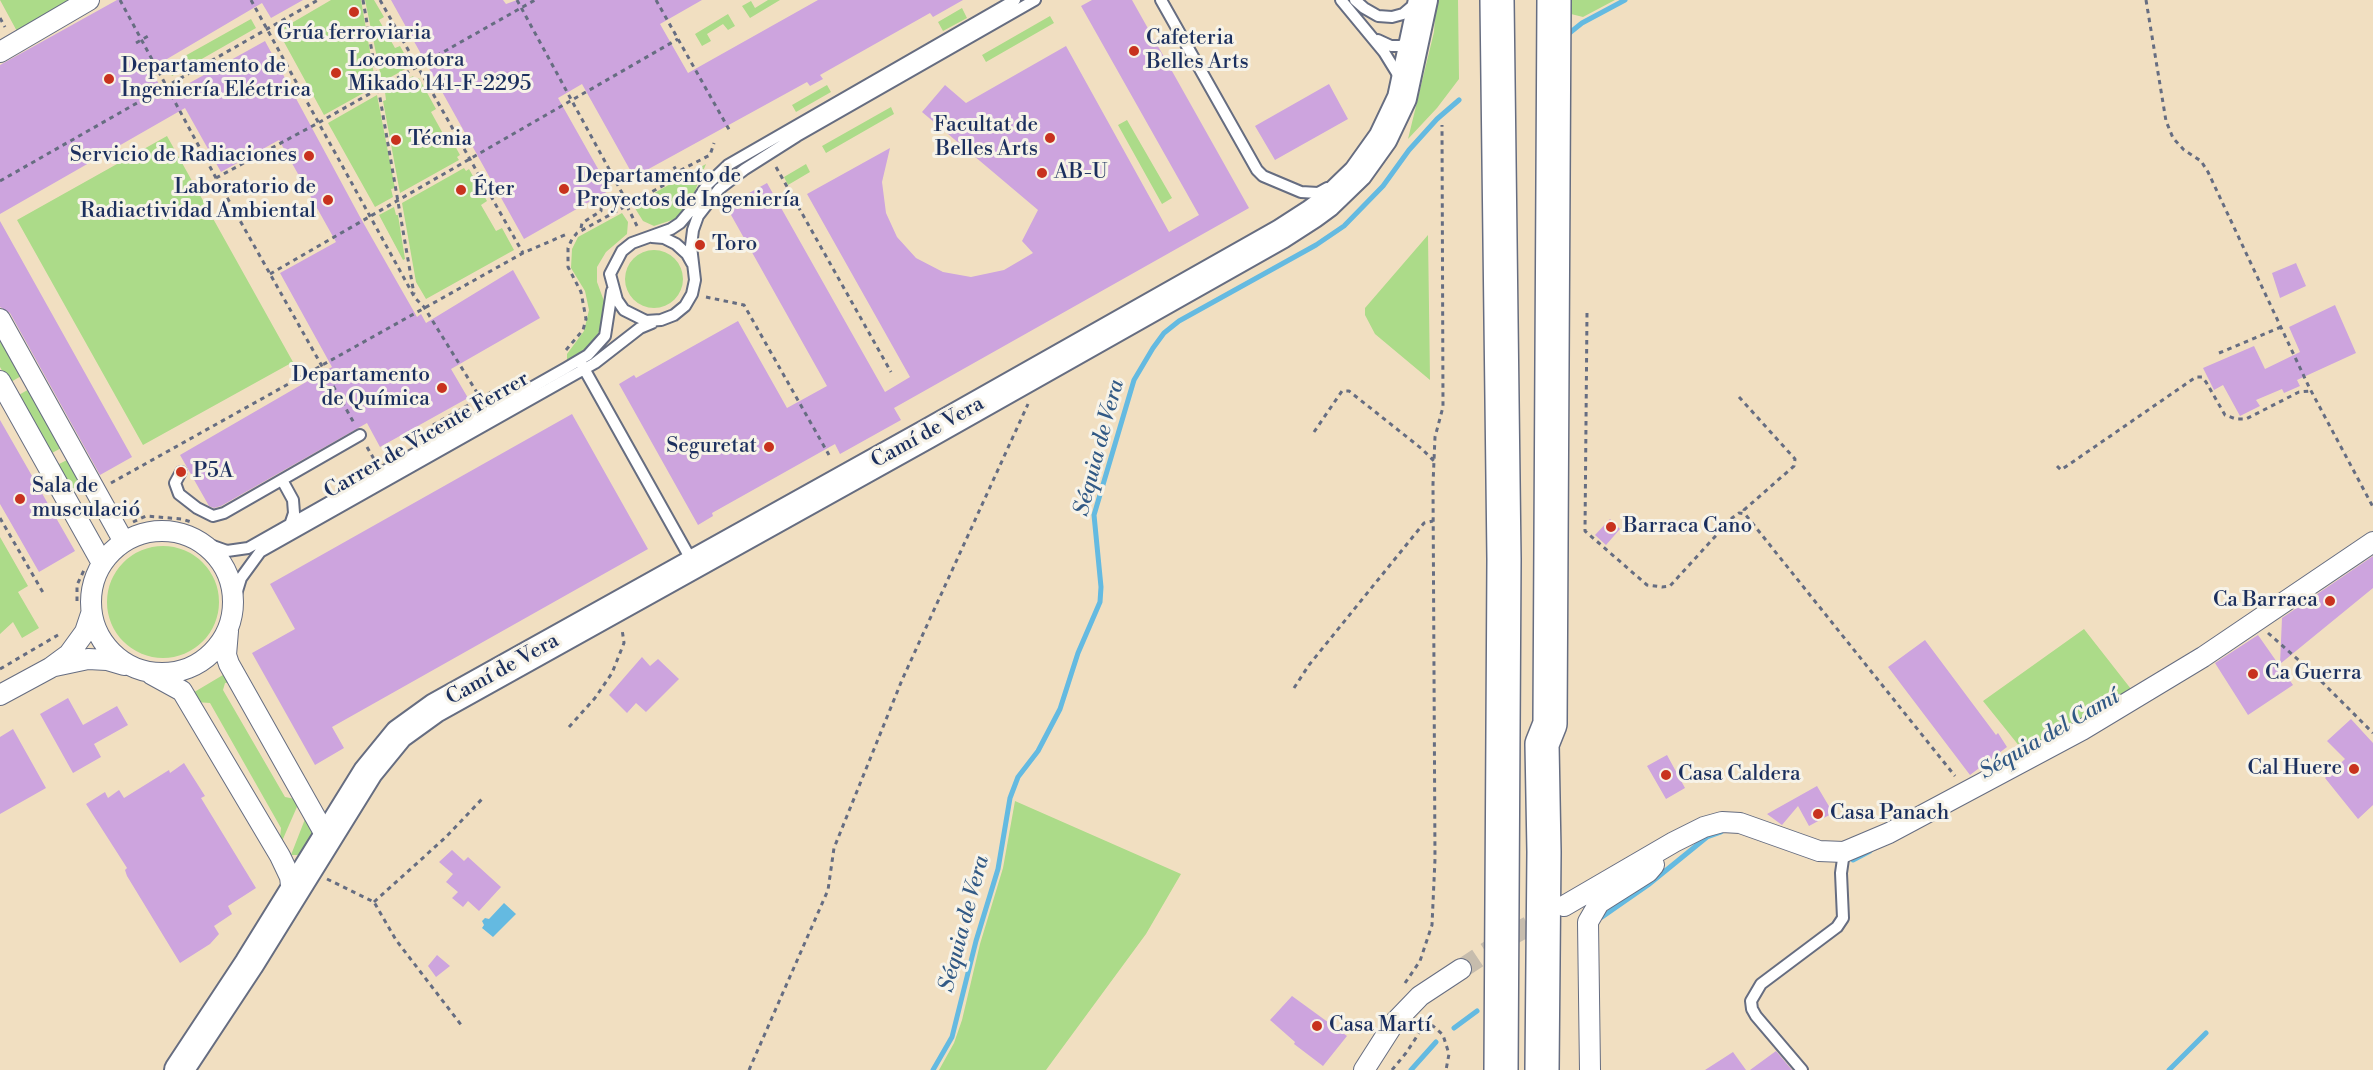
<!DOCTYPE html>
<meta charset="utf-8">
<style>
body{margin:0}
canvas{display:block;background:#f1dfc1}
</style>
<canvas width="2373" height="1070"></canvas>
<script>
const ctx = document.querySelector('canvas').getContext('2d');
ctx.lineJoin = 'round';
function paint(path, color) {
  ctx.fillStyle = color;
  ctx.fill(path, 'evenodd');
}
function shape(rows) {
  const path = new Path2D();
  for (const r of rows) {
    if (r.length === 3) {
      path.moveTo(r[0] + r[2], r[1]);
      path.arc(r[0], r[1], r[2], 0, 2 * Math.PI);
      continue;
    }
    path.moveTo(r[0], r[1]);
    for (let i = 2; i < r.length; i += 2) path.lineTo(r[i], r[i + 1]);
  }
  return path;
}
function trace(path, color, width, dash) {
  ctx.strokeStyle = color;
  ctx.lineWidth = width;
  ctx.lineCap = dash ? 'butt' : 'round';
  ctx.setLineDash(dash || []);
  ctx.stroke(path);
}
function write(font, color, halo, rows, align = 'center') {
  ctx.font = font + ' "Libre Bodoni",serif';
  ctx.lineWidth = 6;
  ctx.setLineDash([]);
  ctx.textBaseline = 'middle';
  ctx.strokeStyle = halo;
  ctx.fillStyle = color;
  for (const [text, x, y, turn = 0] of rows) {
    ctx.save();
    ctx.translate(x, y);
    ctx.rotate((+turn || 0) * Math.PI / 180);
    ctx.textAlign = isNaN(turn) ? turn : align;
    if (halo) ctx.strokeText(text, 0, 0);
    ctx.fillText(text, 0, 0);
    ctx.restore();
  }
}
paint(shape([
 [0,0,75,0,19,35],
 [331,0,361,0,376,86,324,115,278,31],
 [365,0,374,0,384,17,379,20,395,48,400,46,409,62,405,64,407,68,382,82],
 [768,0,780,0,750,18,742,6,751,1,755,8],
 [1436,0,1458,0,1459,79,1437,108,1408,139,1434,32],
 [1567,0,1615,0,1583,17,1567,13],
 [962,8,967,18,943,31,938,22],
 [728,14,735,26,728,30,723,24,707,34,711,41,702,46,695,34],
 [1050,16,1054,23,986,62,982,55],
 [251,19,256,28,172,76,167,66],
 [413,76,415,80,419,78,436,109,431,112,446,139,450,137,460,155,457,157,459,160,400,193,383,101,386,100,385,92],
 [827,85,831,92,796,112,792,105],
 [377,95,395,188,391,189,393,197,375,207,328,123],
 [891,107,894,114,826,153,822,146],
 [1127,120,1172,198,1162,204,1118,125],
 [167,136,293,362,143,445,17,220],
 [706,164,692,198,678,218,654,226,643,221,633,205],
 [806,164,810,172,788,185,784,177],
 [464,168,466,171,469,169,487,201,481,205,496,231,502,228,514,250,426,299,416,282,402,203],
 [394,207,396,215,398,215,405,259,403,260,379,215],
 [622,213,628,222,627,234,606,252,597,267,597,282,604,301,605,311,600,330,591,345,567,362,567,354,584,331,589,310,585,291,571,268,572,249,578,237],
 [1428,235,1430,380,1375,334,1365,315,1365,308],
 [654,279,29],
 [0,335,23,375,9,383,0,367],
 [31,388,65,446,50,454,17,396],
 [71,458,87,486,73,493,57,465],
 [0,537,28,586,18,592,39,628,22,638,13,622,0,634],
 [163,602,56],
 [2084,629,2131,689,2024,752,1983,701],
 [228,672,233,682,225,683,223,690,285,797,300,800,279,848,281,828,210,703,196,702,191,694],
 [1015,801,1181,874,1146,934,1046,1070,939,1070,954,1043,962,1020,980,944,1003,868],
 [307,814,313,830,308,846,298,855,291,855]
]), '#acdb89');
paint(shape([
 [504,903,516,914,493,937,482,928,484,925,482,921,485,918,489,919]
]), '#64bae1');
trace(shape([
 [1567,35,1582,23,1625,0],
 [1853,860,1870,851],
 [1602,917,1648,885,1707,837,1721,832],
 [1454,1028,1477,1011],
 [933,1070,952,1037,976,941,998,869,1010,798,1018,777,1038,751,1060,709,1078,653,1100,602,1101,587,1094,515,1134,380,1153,348,1164,333,1179,321,1316,245,1344,226,1383,186,1409,150,1437,119,1459,100],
 [1411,1070,1436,1042],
 [2169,1070,2206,1033]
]), '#64bae1', 5);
paint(shape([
 [117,0,303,0,271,18,262,3,150,69,166,96,265,41,360,217,417,317,421,314,426,323,513,270,540,318,451,369,468,398,380,447,367,423,221,506,214,508,209,506,180,455,332,367,280,273,336,242,279,140,221,172,185,108,0,214,0,65],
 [391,0,503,0,506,4,517,0,702,0,660,24,688,73,818,0,963,0,933,17,930,13,820,75,823,79,810,86,807,82,634,177,582,84,558,98,610,190,524,239],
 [1092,0,1132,0,1249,208,894,408,901,420,840,454,835,444,712,513,713,516,698,525,619,384,634,375,636,378,738,321,787,408,827,386,726,206,767,183,885,392,910,377,807,194,890,148,882,182,886,213,897,237,916,258,943,272,971,277,1004,270,1033,253,1022,241,1038,210,922,112,945,85,966,103,1066,46,1169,232,1199,215,1081,6],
 [1329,84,1348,119,1275,160,1255,126],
 [0,221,132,457,100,475,10,313,0,307],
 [2296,263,2306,286,2280,298,2272,273],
 [2335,305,2356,353,2297,380,2300,386,2284,393,2282,389,2256,400,2260,406,2240,416,2223,385,2214,390,2203,368,2254,346,2265,369,2300,352,2289,327],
 [572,414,648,549,332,727,344,748,315,765,252,653,295,629,270,584],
 [0,420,75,551,39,572,0,504],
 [1610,519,1620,529,1606,545,1595,535],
 [2373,556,2373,588,2280,664,2282,618],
 [2258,635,2293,685,2248,715,2215,663],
 [1925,640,1996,735,1998,733,2007,747,1970,775,1888,667],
 [642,657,650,666,658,659,679,679,646,712,636,703,627,713,609,695],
 [68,698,83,725,117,706,128,725,94,744,101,757,73,773,40,714],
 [2351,719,2373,743,2373,805,2358,819,2325,778,2345,759,2327,741],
 [13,729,46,788,0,814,0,737],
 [1667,755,1685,788,1666,799,1647,766],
 [184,763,205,796,201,798,256,888,228,906,232,914,214,926,219,934,210,944,180,963,127,876,125,870,127,868,86,804,105,792,108,798,119,790,124,798,169,770,170,773],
 [1817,786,1833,813,1809,826,1798,806,1782,825,1767,814],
 [452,850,464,861,468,857,501,887,479,911,468,901,463,907,452,898,458,892,446,882,453,874,439,862],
 [437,955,450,966,436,977,428,966],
 [1292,996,1347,1036,1323,1066,1294,1044,1295,1042,1270,1020],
 [1776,1051,1792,1070,1750,1070],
 [1733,1052,1746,1070,1705,1070]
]), '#cda4de');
trace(shape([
 [1461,969,1514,934,1549,915]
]), '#c6bcad', 20, [20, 10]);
const lane = shape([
 [1015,0,728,165,707,185,691,210,680,223,671,229,632,243,622,251,610,274,617,300,624,310,646,321,661,320,674,315,685,306,692,294,695,280,691,246,693,230,698,216,719,189,745,169,797,136,1035,0],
 [1161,0,1257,170,1263,176,1301,192,1318,193,1327,188],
 [1341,0,1384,52,1400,78],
 [1355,0,1364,8,1378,16,1392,17,1403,14,1416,3],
 [1378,40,1391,46,1400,46,1411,42],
 [652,237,664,238,676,244,687,254,692,263],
 [582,365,693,563],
 [181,472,175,483,179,494,197,508,213,516,224,513,360,435],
 [282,480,293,500,294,513,290,525],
 [199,541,227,551,248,548,566,368,588,355,605,336,612,291],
 [233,604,241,578,260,552,595,363,640,328,652,323],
 [1802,1070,1756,1016,1752,1009,1751,1001,1761,984,1837,927,1843,918,1841,873,1844,852]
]);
const street = shape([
 [0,52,89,0],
 [0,319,124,542],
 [0,381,102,563],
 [162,602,71],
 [228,631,226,655,229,664,326,836],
 [55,666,88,659,107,660,124,665],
 [151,674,182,691,280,856,290,877,292,893],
 [0,695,50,668,69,654,85,632,91,614],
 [1564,906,1674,842,1704,827,1722,822,1740,823,1819,851,1844,852,1889,833,2082,730,2203,657,2373,542],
 [1364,1070,1394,1023,1420,996,1461,969],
 [1590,1070,1588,922,1599,903,1648,872,1654,865]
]);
const secondary = shape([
 [179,1070,249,964,368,772,399,734,435,708,927,434,1281,234,1312,214,1327,203,1358,173,1383,138,1402,98,1423,0]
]);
const highway = shape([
 [1497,0,1504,559,1501,1070],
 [1542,1070,1544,852,1542,744,1550,724,1554,0]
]);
trace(lane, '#666d81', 14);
trace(street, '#666d81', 22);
trace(secondary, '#666d81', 32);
trace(highway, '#666d81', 36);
trace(shape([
 [120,0,216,178,354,423],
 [251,0,415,298,424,307,481,399],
 [363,0,414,294],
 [380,0,523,253],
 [517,0,627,202,627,206,637,226],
 [656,0,731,133],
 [2146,0,2166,121,2173,138,2184,150,2201,161,2208,172,2309,387,2373,507],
 [0,18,5,27],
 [136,43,150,35],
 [776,167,891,372],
 [216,178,318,123,535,0],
 [658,178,676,167],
 [0,181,318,0],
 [581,228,582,223,601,211,602,195],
 [270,274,678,39],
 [706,297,744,305,829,455],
 [1587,313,1585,531,1647,585,1662,587,1670,586,1732,518,1739,513,1745,514,1955,776],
 [566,350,583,330,586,319,581,292,568,267,568,248,572,239,577,233,675,179,681,170,710,155,714,143],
 [2219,353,2281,327],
 [1739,397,1795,459,1794,466,1744,510,1745,514],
 [433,425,495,390],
 [1314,432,1342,391,1349,391,1422,449,1434,461],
 [367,447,374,459],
 [2057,466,2061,470,2196,377,2202,377,2206,382,2225,415,2236,419,2246,419,2299,392,2311,391],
 [111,483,523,253,567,234],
 [0,518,45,596],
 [133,522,146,516,182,519,191,522],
 [77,601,77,585,85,568],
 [2268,633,2312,672,2373,733],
 [0,669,58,635],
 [1294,688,1309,665,1424,523,1433,521],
 [569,727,595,698,612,673,624,643,622,629],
 [327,879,374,902,396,940,462,1026],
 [374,902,446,837,482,799],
 [1405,983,1420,961,1432,925,1435,859,1433,484,1435,437,1443,407,1442,125],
 [749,1070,828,890,834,848,902,680,1028,404],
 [1392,1070,1406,1053,1425,1024,1433,1026,1443,1035,1449,1054,1446,1070]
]), '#666d81', 3, [4.5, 4.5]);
trace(lane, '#fff', 10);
trace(street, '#fff', 20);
trace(secondary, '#fff', 28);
trace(highway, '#fff', 33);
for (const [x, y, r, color] of [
 [354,12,6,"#c8321e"],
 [1134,51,6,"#c8321e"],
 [336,73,6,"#c8321e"],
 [109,79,6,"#c8321e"],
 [1050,138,6,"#c8321e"],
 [396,140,6,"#c8321e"],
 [309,156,6,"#c8321e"],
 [1042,173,6,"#c8321e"],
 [564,189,6,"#c8321e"],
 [461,190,6,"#c8321e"],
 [328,200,6,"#c8321e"],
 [700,245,6,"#c8321e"],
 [442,388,6,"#c8321e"],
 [769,447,6,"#c8321e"],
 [181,472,6,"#c8321e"],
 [20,499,6,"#c8321e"],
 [1611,527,6,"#c8321e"],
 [2330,601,6,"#c8321e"],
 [2253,674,6,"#c8321e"],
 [2354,769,6,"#c8321e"],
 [1666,775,6,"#c8321e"],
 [1818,814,6,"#c8321e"],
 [1317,1026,6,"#c8321e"]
]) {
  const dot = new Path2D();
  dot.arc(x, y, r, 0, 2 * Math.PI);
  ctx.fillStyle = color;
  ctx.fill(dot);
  trace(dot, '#f7f3e8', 2);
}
write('21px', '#1b2f5e', '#f7f3e8', [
 ["Grúa ferroviaria",354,34,"center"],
 ["Cafeteria",1146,39],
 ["Belles Arts",1146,63],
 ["Locomotora",348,61],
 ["Mikado 141-F-2295",348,85],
 ["Departamento de",121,67],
 ["Ingeniería Eléctrica",121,91],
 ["Facultat de",1038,126,"right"],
 ["Belles Arts",1038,150,"right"],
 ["Técnia",408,140],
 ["Servicio de Radiaciones",297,156,"right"],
 ["AB-U",1054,173],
 ["Departamento de",576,177],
 ["Proyectos de Ingeniería",576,201],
 ["Laboratorio de",316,188,"right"],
 ["Radiactividad Ambiental",316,212,"right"],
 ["Éter",473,190],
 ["Toro",712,245],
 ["Departamento",430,376,"right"],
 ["de Química",430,400,"right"],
 ["Seguretat",757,447,"right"],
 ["P5A",193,472],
 ["Sala de",32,487],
 ["musculació",32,511],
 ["Barraca Cano",1623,527],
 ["Ca Barraca",2318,601,"right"],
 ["Ca Guerra",2265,674],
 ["Cal Huere",2342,769,"right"],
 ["Casa Caldera",1678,775],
 ["Casa Panach",1830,814],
 ["Casa Martí",1329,1026]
], 'left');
write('21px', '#1b2f5e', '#f7f3e8', [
 ["Camí de Vera",928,433,-29],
 ["Carrer de Vicente Ferrer",427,436,-30],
 ["Camí de Vera",503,670,-29]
]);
write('italic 22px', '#315985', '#f7f3e8', [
 ["Séquia de Vera",1100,448,-75],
 ["Séquia del Camí",2050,735,-30],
 ["Séquia de Vera",965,924,-75]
]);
</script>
